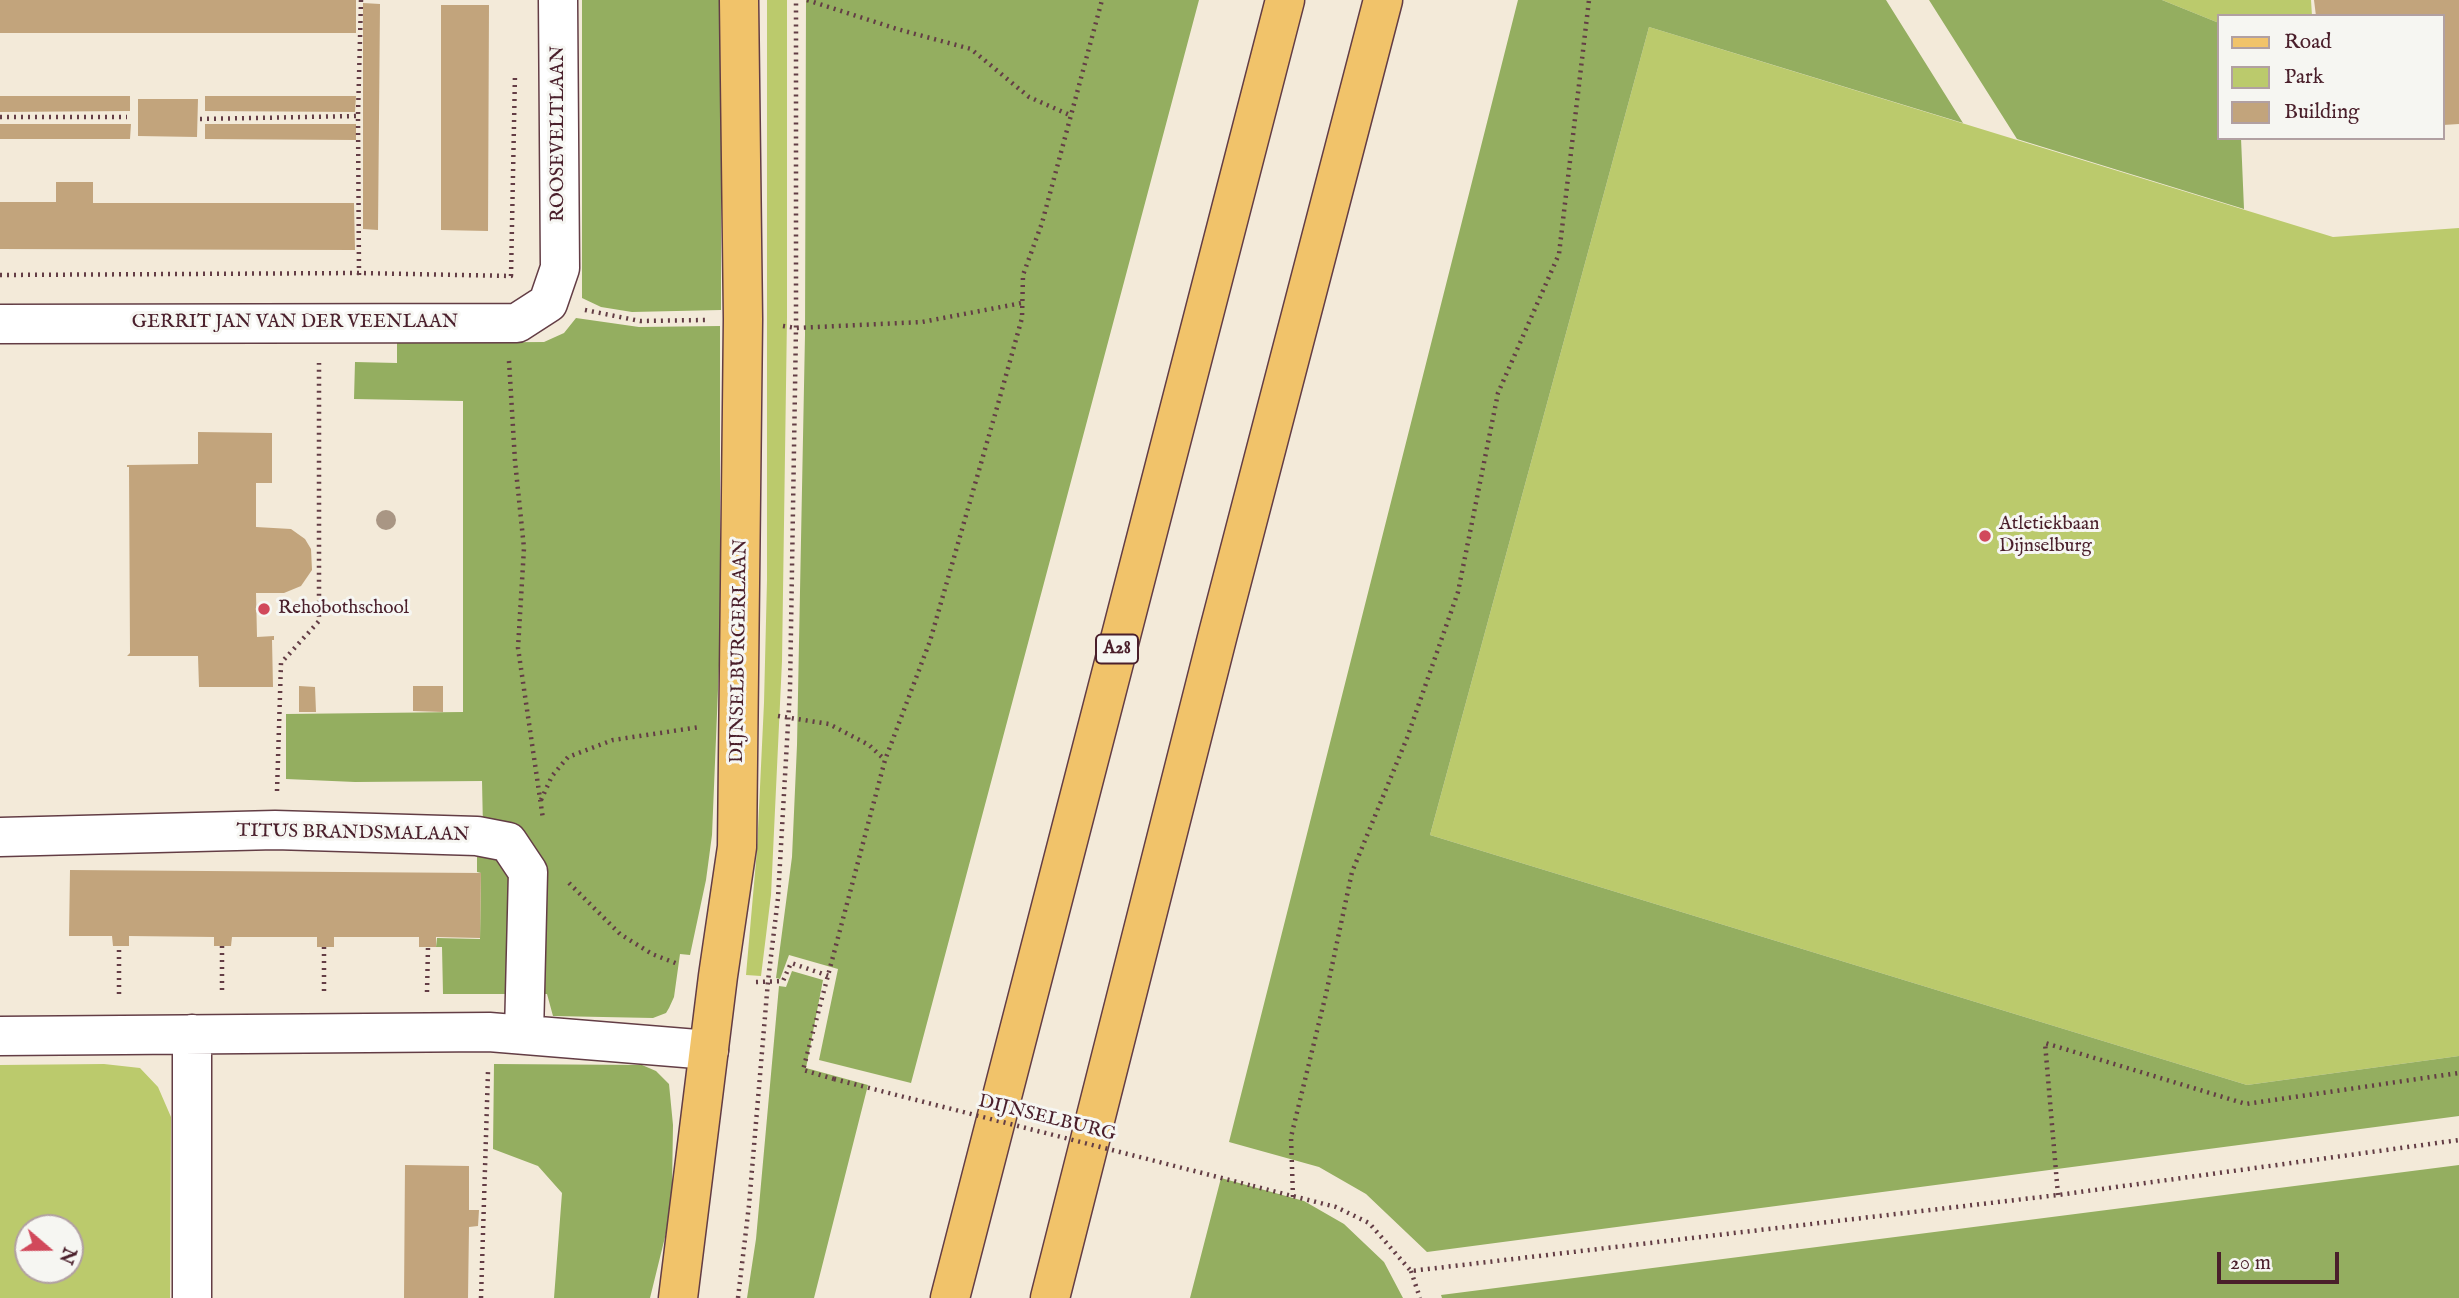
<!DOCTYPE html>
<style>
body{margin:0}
#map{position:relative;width:2459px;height:1298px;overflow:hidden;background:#f3ead9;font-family:"IM FELL English",serif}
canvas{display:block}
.legend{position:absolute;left:2217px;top:14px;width:228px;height:126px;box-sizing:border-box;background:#f6f6f2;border:2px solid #b1a0a2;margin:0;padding:9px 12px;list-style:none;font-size:21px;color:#4a1f2b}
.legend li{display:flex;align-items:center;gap:14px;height:35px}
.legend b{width:35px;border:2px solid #b1a0a2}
.north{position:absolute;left:14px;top:1214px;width:70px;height:70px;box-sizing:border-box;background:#f6f6f2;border:2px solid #b1a0a2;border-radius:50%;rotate:110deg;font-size:19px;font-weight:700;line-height:28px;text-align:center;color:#4a1f2b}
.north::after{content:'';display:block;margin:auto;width:24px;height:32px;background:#d1495b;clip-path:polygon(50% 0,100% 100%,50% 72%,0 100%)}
.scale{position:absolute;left:2217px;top:1252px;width:122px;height:32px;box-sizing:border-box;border:4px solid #4a1f2b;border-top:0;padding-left:9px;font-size:21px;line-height:24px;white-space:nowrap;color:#4a1f2b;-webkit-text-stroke:5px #f6f6f2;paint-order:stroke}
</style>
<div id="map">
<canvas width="2459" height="1298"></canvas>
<ul class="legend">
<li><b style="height:9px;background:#f1c36a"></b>Road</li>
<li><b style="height:19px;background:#bbca6c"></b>Park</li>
<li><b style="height:19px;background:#c2a47c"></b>Building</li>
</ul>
<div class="north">N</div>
<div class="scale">20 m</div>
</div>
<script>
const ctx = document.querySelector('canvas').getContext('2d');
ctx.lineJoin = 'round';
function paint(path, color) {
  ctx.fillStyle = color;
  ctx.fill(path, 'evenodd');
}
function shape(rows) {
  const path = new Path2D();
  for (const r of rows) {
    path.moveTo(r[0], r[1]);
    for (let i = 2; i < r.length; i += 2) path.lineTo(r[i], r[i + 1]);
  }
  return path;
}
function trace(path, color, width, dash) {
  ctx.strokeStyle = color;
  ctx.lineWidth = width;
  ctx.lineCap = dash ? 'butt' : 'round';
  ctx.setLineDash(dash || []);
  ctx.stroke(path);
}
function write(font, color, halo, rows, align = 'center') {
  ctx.font = font + ' "IM FELL English",serif';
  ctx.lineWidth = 6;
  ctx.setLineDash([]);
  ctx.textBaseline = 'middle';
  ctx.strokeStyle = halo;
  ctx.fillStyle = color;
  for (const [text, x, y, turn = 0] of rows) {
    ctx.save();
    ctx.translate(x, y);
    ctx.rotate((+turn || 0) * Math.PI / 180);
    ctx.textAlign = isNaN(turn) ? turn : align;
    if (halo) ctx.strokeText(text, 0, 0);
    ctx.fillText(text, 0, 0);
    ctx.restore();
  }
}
paint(shape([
 [767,0,787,0,787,317,782,661,771,895,761,976,746,975,757,850,764,703,767,580],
 [2162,0,2311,0,2312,16,2219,16,2219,23],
 [1649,27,2333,237,2459,228,2459,1056,2247,1085,1430,835],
 [104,1064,140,1068,158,1087,171,1117,170,1298,0,1298,0,1065],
 [28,1228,70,1228,70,1270,28,1270]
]), '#bbca6c');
paint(shape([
 [582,0,721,0,721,310,632,312,601,307,582,298],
 [806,0,1199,0,911,1083,819,1060,838,969,789,955,780,979,776,978,792,857,797,745,805,335],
 [1518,0,1886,0,1963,123,1649,27,1430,835,2247,1085,2459,1056,2459,1116,1427,1252,1366,1194,1319,1167,1229,1142],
 [1929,0,2162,0,2219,23,2219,138,2241,138,2244,209,2017,139],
 [576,318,639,327,720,326,720,641,712,835,706,880,690,955,680,954,674,997,669,1008,666,1013,653,1018,553,1016,547,994,536,994,538,885,483,828,482,781,355,782,286,779,286,714,463,712,463,401,354,399,355,362,397,363,397,343,544,342,564,333],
 [477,855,508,857,517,994,443,994,442,947,436,947,437,938,480,939,481,873,477,872],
 [792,971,823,980,806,1068,868,1085,814,1298,747,1298,756,1239,779,986,786,987],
 [494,1064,642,1065,656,1071,669,1084,673,1125,672,1187,666,1233,650,1298,554,1298,562,1193,538,1166,493,1149],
 [2459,1165,2459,1298,1442,1298,1441,1295],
 [1221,1178,1304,1201,1344,1224,1384,1262,1403,1298,1190,1298]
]), '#94ae60');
paint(shape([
 [0,0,356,0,356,33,0,33],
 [2314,0,2459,0,2459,124,2443,125,2443,16,2316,16],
 [363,3,380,4,378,230,363,229],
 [441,5,489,5,488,231,441,230],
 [0,96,130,96,130,111,0,112],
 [205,96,356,96,355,112,205,111],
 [138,99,198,99,197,137,138,136],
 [0,124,131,124,130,139,0,139],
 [205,124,356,124,356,140,205,139],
 [56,182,93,182,93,203,354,203,355,250,0,249,0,202,56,202],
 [198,432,272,433,272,483,256,483,256,527,291,529,305,539,311,549,312,570,301,586,284,593,256,593,257,637,274,636,274,640,272,640,273,687,199,687,198,656,127,656,130,653,129,467,127,467,127,465,198,464],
 [299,686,315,687,316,712,299,712],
 [413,686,443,686,443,712,413,711],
 [70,870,481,873,480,938,436,937,436,947,419,947,419,937,334,937,334,947,317,947,317,937,232,937,231,946,214,946,214,937,129,936,129,946,113,946,112,936,69,936],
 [405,1165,469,1166,469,1210,479,1210,478,1226,469,1227,468,1298,404,1298]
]), '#c2a47c');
const minor = shape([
 [0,324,517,323,548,303,560,268,558,0],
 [0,837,275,830,477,836,508,842,528,872,524,1034],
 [0,1036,489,1032,709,1050],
 [192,1298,192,1034]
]);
const major = shape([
 [678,1298,718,976,737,847,743,319,739,0]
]);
const highway = shape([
 [950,1298,1285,0],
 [1050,1298,1218,634,1383,0]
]);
trace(minor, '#633d45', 41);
trace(major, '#633d45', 41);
trace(highway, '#633d45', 41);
trace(shape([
 [807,0,897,29,971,49,1029,97,1072,116],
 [0,117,127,117],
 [200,119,358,116],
 [0,275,359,273,511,276,515,74],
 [359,275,358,116,361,0],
 [585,310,640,321,705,320],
 [783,326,796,328,922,322,1022,303],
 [509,361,515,461,524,548,518,648,543,819],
 [778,716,829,724,869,745,885,760],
 [277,791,281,663,319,621,319,363],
 [541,800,552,776,568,757,613,740,700,727],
 [569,883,620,934,652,954,678,964],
 [222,946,222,995],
 [324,947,324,995],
 [756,982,783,981,791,963,829,976],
 [427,992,428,947],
 [119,994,119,946],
 [834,1079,803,1070,885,760,930,641,998,404,1022,318,1023,275,1042,223,1102,0],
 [1253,1186,1336,1207,1369,1223,1411,1271,2058,1195,2459,1140],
 [2058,1195,2045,1043,2246,1104,2459,1073],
 [1293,1197,1291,1137,1326,994,1352,872,1407,738,1458,592,1498,393,1559,254,1589,0],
 [1411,1271,1420,1298],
 [481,1298,488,1071],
 [738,1298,749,1205,768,981,778,898,790,689,796,328,796,0]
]), '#633d45', 4.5, [2, 5]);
trace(minor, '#fff', 38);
trace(major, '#f1c36a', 38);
trace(highway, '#f1c36a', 38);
trace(shape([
 [834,1079,1253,1186]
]), '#633d45', 4.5, [2, 5]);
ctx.fillStyle = '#a99684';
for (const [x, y] of [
 [386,520]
]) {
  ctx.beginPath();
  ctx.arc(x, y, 10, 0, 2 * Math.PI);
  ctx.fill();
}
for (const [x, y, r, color] of [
 [1985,536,7,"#d1495b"],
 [264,609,7,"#d1495b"]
]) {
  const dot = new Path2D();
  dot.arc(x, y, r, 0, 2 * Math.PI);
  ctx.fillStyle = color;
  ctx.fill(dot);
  trace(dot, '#f6f6f2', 2.5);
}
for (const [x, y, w] of [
 [1117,649,42]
]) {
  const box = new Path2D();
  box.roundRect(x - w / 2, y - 14.5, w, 29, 5);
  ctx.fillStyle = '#f6f6f2';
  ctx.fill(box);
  trace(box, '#4a1f2b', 2);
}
write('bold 18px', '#4a1f2b', null, [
 ["A28",1117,649]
]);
write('19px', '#4a1f2b', '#f6f6f2', [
 ["ROOSEVELTLAAN",559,134,-90],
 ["GERRIT JAN VAN DER VEENLAAN",295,323],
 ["DIJNSELBURGERLAAN",740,651,-89],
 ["TITUS BRANDSMALAAN",353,834,1],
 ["DIJNSELBURG",1047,1119,14]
]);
write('19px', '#4a1f2b', '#f6f6f2', [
 ["Atletiekbaan",1999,525],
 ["Dijnselburg",1999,547],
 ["Rehobothschool",278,609]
], 'left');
</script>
